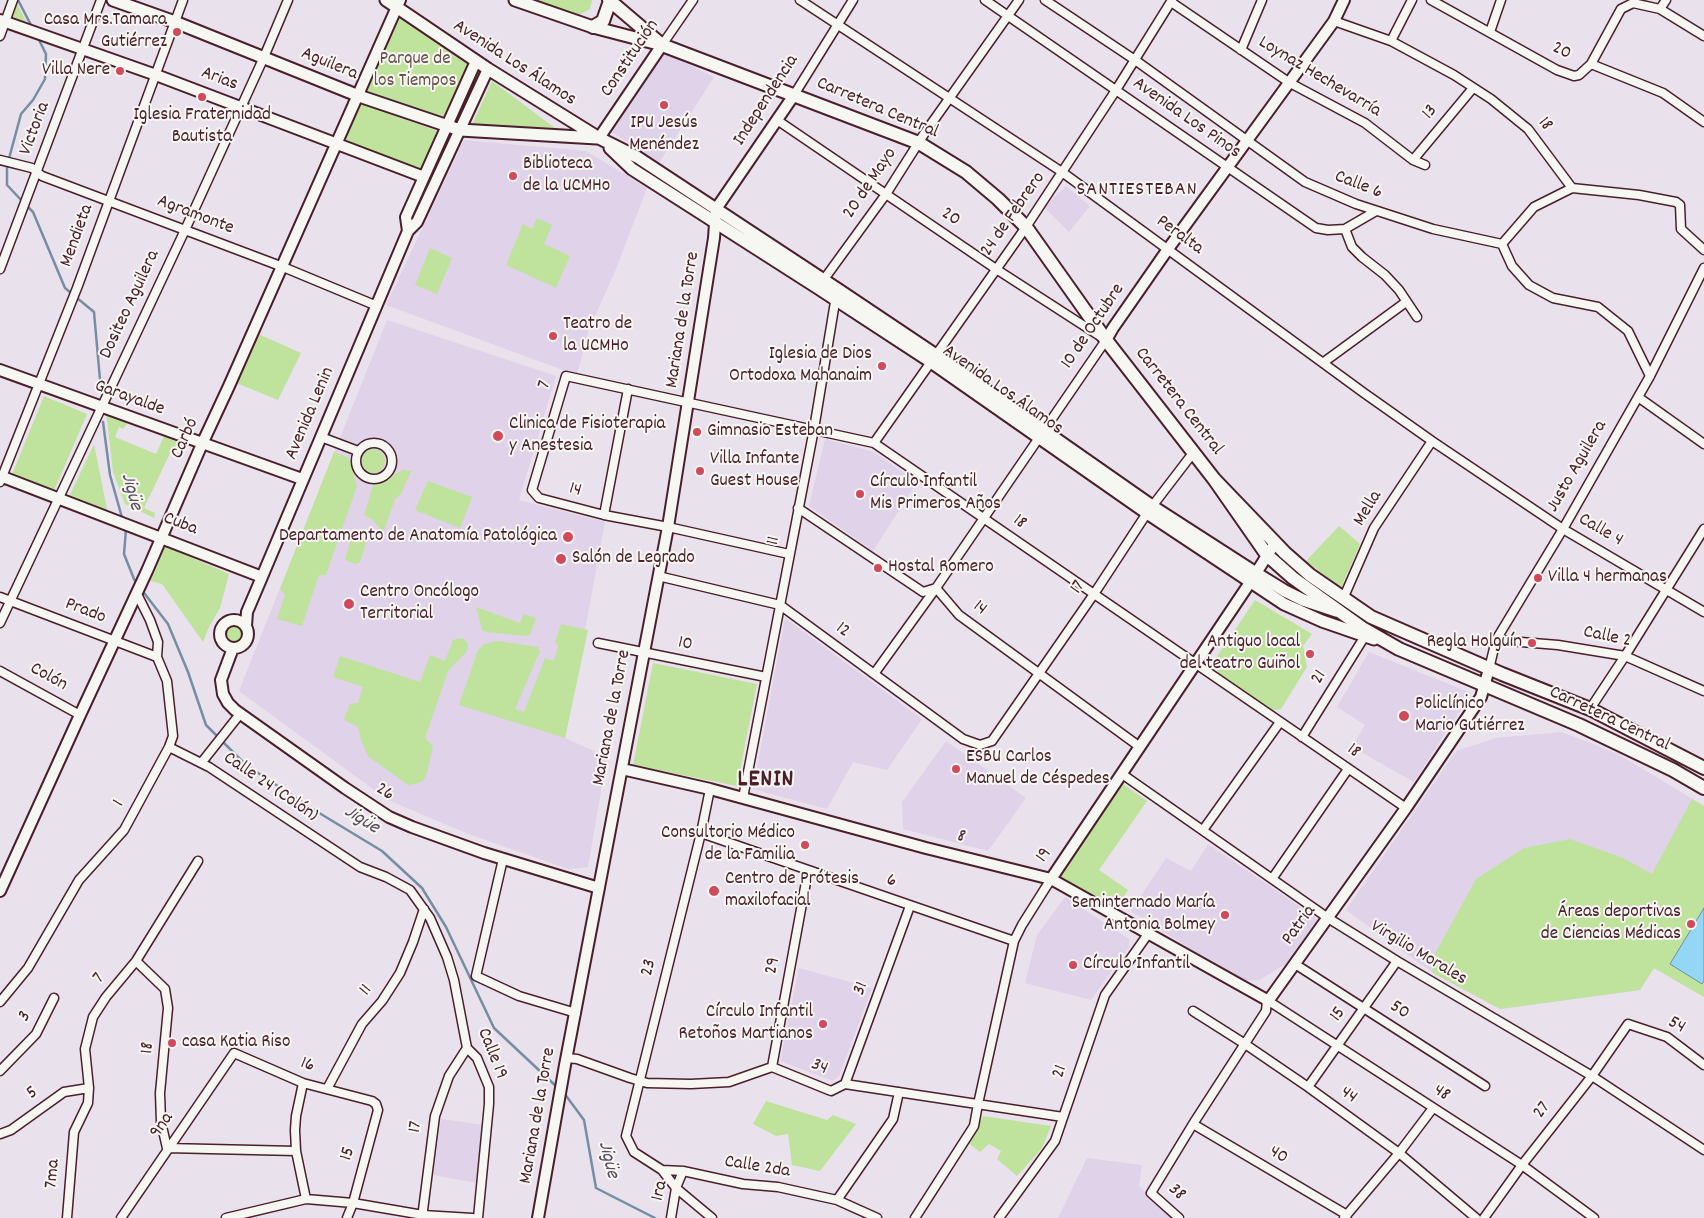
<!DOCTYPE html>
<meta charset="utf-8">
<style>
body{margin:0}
canvas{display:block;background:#e9e1ec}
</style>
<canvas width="1704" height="1218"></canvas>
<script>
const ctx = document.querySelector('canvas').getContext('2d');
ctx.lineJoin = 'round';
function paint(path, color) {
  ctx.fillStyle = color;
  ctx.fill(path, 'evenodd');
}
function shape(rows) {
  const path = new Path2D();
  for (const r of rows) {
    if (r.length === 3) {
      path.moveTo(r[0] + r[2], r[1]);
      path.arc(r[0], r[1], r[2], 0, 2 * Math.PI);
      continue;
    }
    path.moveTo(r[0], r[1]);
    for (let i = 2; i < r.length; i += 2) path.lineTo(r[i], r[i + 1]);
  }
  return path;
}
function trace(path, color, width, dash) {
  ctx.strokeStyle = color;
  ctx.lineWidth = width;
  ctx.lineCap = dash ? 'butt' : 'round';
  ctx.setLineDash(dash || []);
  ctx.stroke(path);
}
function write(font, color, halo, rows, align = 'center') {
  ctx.font = font + ' Dekko,sans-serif';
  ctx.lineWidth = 4;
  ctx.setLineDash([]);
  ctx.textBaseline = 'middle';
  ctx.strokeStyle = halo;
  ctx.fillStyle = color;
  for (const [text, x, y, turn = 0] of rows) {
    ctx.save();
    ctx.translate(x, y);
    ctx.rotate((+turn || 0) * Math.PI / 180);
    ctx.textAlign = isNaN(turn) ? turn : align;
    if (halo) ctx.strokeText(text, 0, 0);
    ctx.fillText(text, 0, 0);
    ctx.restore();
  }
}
paint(shape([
 [665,53,714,77,659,163,612,132],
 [464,140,586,151,647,188,614,274,589,329,577,374,563,370,386,305],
 [1066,186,1090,206,1069,232,1044,207],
 [387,320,556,376,519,500,605,522,565,738,607,757,588,867,568,869,466,833,388,800,239,691],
 [825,439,874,452,917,482,873,551,809,506],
 [785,618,922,719,887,770,853,762,827,809,753,789],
 [1369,652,1471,693,1414,782,1352,747,1365,725,1337,707],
 [1562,732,1618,754,1704,806,1704,997,1654,968,1640,990,1500,1009,1433,973,1346,910,1456,751,1496,738],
 [946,741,1026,798,988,851,903,829,902,802],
 [1208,844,1318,919,1286,964,1259,980,1241,981,1131,911,1166,858,1191,871],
 [1065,897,1129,939,1129,947,1091,1000,1025,983,1037,935],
 [799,968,872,988,839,1076,833,1081,780,1061],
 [441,1119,484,1125,477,1183,433,1175],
 [1087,1158,1142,1165,1139,1186,1172,1218,1058,1218]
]), '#e0d2e8');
paint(shape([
 [15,0,29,27,9,20],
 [537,0,592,0,590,9,579,15],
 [400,17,468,65,444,116,404,106,364,93],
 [492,81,559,131,471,127],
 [359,103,440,132,421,173,342,141],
 [537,218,552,225,544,244,570,256,556,288,506,265,523,224,532,229],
 [430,248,452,258,437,294,415,285],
 [256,333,301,353,278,400,234,382],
 [44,396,87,414,53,493,11,477],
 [106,411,130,420,123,429,119,427,115,437,156,454,164,436,186,445,183,453,172,449,144,508,155,513,154,518,125,504,113,472],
 [94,444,108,514,68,499],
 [373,461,12],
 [334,452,349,458,357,486,326,575,319,575,302,626,277,619,285,595,280,589],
 [403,470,411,471,401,494,395,499,381,539,379,528,373,520,364,515,373,486],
 [428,481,472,497,460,528,415,510],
 [1339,526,1360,544,1341,588,1306,561],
 [354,529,361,531,368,537,360,562,355,564,345,560],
 [165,546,229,574,220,608,209,627,203,642,162,584,151,581],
 [1255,600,1312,634,1303,646,1307,667,1281,709,1271,711,1218,673,1216,658],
 [476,607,520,623,524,614,536,618,530,635,526,636,486,632,482,630],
 [561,624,588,630,565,738,459,705,478,650,484,644,498,641,538,647,540,651,515,709,524,712,545,658,554,661,558,646,555,642],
 [234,634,10],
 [459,638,464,639,468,644,467,651,448,671,425,738,433,746,427,773,423,781,415,784,408,785,368,756,361,740,358,727,344,720,350,704,358,703,363,687,333,677,340,656,420,682,430,655,445,661,453,640],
 [653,663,757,684,737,786,633,765],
 [1123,784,1147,801,1099,870,1128,890,1115,911,1059,877],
 [1692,799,1704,806,1704,997,1654,968,1640,990,1500,1009,1433,973,1431,961,1476,879,1524,848,1570,839,1623,858,1652,874],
 [766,1101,827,1120,833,1115,856,1124,820,1171,792,1165,788,1134,776,1136,753,1124],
 [983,1116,1051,1126,1042,1148,1017,1176,997,1159,1001,1151,989,1144,980,1152,968,1143]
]), '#bfe39d');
const water = shape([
 [1704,908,1704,981,1702,984,1670,964,1704,908]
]);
paint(water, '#93d6f5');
trace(water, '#768da4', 1);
trace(shape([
 [18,0,33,29],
 [23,202,7,185,7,166,21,114,33,100,45,79,46,54,38,38],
 [27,206,33,212,65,288,94,312,101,391],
 [103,422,110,475,123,521],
 [126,529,124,554,134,579,138,585],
 [141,589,168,624,188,672,206,725,246,765,311,808,382,851,422,888,446,927,494,1028,558,1088],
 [564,1093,584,1120,596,1188,655,1218]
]), '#768da4', 2.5);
const minor = shape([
 [800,0,1062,172,1364,393,1432,441,1563,529,1704,612],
 [985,0,1316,228,1328,230,1345,229,1376,211],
 [1045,0,1135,60,1305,182,1356,204,1433,229,1502,244],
 [1431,0,1557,70,1574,76,1579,75,1591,64,1621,9,1633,3,1660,9,1704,36],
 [1171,2,1290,83,1365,123,1413,160,1425,165],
 [1660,9,1666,0],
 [1334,21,1391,41,1454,75,1491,99,1528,129,1572,188,1639,195,1676,202,1680,205,1681,229,1704,250],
 [1490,32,1501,0],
 [0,36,13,0],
 [1391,41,1412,0],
 [662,45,693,0],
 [1241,50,1262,0],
 [1591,64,1663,93,1704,122],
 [794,95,853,0],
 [777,120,996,269,1106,340,936,588,874,674],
 [0,160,32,168,42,176,283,267,377,306],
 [1413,160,1473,88],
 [1345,229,1352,247,1362,257,1385,275,1399,290,1417,317],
 [1502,244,1512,266,1529,285,1553,298,1598,307,1628,331,1650,376],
 [1502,244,1534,207,1572,188],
 [0,269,101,0],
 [822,282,886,194,924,134,1019,0],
 [1324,362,1406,302],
 [1638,397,1704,444],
 [321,437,358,451],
 [374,461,18],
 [874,443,1026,227,1116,90,1172,0],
 [0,482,77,288,183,0],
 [798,508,923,592,936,588,959,615,1140,747],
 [604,515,628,389],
 [789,554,668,527,604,515,539,498,532,490,566,376,874,443,1406,808],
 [658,576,780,605,963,739,980,745,992,741,1094,594,1147,513,1193,453],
 [0,597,157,657],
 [1343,599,1374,528,1432,441],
 [0,623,185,230,264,57,288,0],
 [1496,640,1558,645,1625,656,1704,691],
 [598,643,766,677],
 [1489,669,1496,640,1563,529,1650,376,1704,268],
 [0,671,80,715],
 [1590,709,1625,656,1704,529],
 [1302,737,1365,636],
 [169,747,209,767,360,867,386,877,410,890,430,918,447,957,454,980,467,1048,477,1058,489,1087,489,1104,478,1218],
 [202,762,240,714],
 [1122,774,1328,918,1397,961,1592,1076,1704,1150],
 [710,789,701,833,626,1136,634,1152,662,1170,683,1171,743,1184,778,1187,837,1200,877,1218],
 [743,798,814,429,836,296],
 [1203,830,1280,722],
 [701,833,1014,941],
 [503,859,476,976,519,996,576,1013],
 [1272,879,1348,769],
 [136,961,165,989,168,1008,160,1093,161,1122,167,1148],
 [1295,964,1485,1086],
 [0,1002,28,968,79,880,124,830,169,747,173,736,167,681,157,657,158,642,150,620,137,594],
 [1193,1011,1245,1044,1308,1087,1399,1153,1476,1218],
 [566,1058,577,1059,630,1078,647,1083,691,1084,729,1082,772,1067,831,1091,845,1084,1063,1117],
 [772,1067,808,871],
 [0,1071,36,1034,54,998],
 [303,1083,296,1116,295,1130,296,1151,306,1199],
 [845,1084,910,906],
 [1308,1087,1397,961],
 [327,1089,362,1024,382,1001,400,973,413,942,424,909],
 [1193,1124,1347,1215],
 [0,1134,11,1130,64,1092,89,1088],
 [167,1148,296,1151],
 [662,1170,676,1188,712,1218],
 [837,1200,893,1119,899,1092],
 [67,1218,74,1132,88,1103,89,1088,85,1049,93,1017,106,997,136,961,198,861],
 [121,1218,234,1053,303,1083,372,1101,376,1104,378,1110,353,1203,347,1218],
 [226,1218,306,1199,353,1203,423,1215,472,1218],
 [422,1218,435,1116,449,1076,467,1048],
 [671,1218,676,1188,683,1171],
 [915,1218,974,1126,978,1104,1014,941,1022,925,1051,879],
 [999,1218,1055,1141,1105,995,1148,934],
 [1179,1218,1151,1193,1193,1124,1266,1011,1267,1000,1522,1165,1594,1218],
 [1344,1218,1399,1153,1433,1108],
 [1484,1218,1522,1165,1592,1076,1628,1024,1667,1037,1704,1065]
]);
const tertiary = shape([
 [0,20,156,75,424,177],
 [599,138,662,45],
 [408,231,406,217,476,61],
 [1106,340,1113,328,1168,249,1334,21,1344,0],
 [0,370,302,479],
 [0,476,262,577],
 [234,634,14],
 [246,626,247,612,256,591,408,231,417,222,488,69],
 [233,648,221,680,223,694,228,703,235,710,345,788,389,817,412,827,484,853,599,888],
 [622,769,710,789,926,848,1051,879,1267,1000,1271,997,1406,808,1481,697,1489,669],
 [1051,879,1251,581,1275,543],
 [0,891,80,715,147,571,202,444,229,386,400,0],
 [538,1218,565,1065,668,527,714,238,716,209,794,95]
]);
const secondary = shape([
 [113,0,175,22,359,96,460,130,597,138],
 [386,0,488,69,599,138,637,157,839,290,936,355,1152,506,1256,573,1285,591,1303,600,1336,611],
 [515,0,593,27,662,45],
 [610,148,632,169,818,288,931,362,1147,513,1284,604,1322,621,1374,639]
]);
const primary = shape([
 [609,0,662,45,919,143,966,172,998,199,1026,227,1106,340,1214,479],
 [593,27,603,21,610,1],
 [1704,768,1590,709,1502,674,1371,617,1310,575,1285,553,1214,479,1267,555,1293,578,1364,629,1399,649,1579,725,1673,770,1704,788]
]);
trace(minor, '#4a1f2b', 11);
trace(tertiary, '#4a1f2b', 14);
trace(secondary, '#4a1f2b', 15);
trace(primary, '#4a1f2b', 16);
trace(minor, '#f6f6f2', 8);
trace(tertiary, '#f6f6f2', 10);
trace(secondary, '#f6f6f2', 11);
trace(primary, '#f6f6f2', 12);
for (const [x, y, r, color] of [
 [177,32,5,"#d1495b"],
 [120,71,5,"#d1495b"],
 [202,97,5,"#d1495b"],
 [664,105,5,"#d1495b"],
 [513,176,5,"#d1495b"],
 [553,336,5,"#d1495b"],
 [882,366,5,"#d1495b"],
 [697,432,5,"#d1495b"],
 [498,436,6,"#d1495b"],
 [700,471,5,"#d1495b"],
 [860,494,5,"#d1495b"],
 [568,537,6,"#d1495b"],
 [561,559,6,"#d1495b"],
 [878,568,5,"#d1495b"],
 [1538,578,5,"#d1495b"],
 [349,604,6,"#d1495b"],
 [1532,643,5,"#d1495b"],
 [1310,654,5,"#d1495b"],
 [1404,716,6,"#d1495b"],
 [956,769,5,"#d1495b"],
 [805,845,5,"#d1495b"],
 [714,891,6,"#d1495b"],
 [1225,915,5,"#d1495b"],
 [1691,924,5,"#d1495b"],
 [1073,965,5,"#d1495b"],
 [823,1024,5,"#d1495b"],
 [172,1043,5,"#d1495b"]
]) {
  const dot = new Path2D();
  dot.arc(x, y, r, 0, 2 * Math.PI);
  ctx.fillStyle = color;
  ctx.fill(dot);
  trace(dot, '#f6f6f2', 2);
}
write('19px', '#4a1f2b', '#f6f6f2', [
 ["Casa Mrs.Tamara",167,21,"right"],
 ["Gutiérrez",167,43,"right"],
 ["Villa Nere",110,71,"right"],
 ["Iglesia Fraternidad",202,116,"center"],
 ["Bautista",202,138,"center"],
 ["IPU Jesús",664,124,"center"],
 ["Menéndez",664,146,"center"],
 ["Biblioteca",523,165],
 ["de la UCMHo",523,187],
 ["Teatro de",563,325],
 ["la UCMHo",563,347],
 ["Iglesia de Dios",872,355,"right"],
 ["Ortodoxa Mahanaim",872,377,"right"],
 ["Clinica de Fisioterapia",509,425],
 ["y Anestesia",509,447],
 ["Gimnasio Esteban",707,432],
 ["Villa Infante",710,460],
 ["Guest House",710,482],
 ["Círculo Infantil",870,483],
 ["Mis Primeros Años",870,505],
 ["Departamento de Anatomía Patológica",557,537,"right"],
 ["Salón de Legrado",572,559],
 ["Hostal Romero",888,568],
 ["Villa 4 hermanas",1548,578],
 ["Centro Oncólogo",360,593],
 ["Territorial",360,615],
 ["Antiguo local",1300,643,"right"],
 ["del teatro Guiñol",1300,665,"right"],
 ["Regla Holguín",1522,643,"right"],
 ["Policlínico",1415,705],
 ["Mario Gutiérrez",1415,727],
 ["ESBU Carlos",966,758],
 ["Manuel de Céspedes",966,780],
 ["Consultorio Médico",795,834,"right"],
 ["de la Familia",795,856,"right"],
 ["Centro de Prótesis",725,880],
 ["maxilofacial",725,902],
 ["Seminternado María",1215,904,"right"],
 ["Antonia Bolmey",1215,926,"right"],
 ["Áreas deportivas",1681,913,"right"],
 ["de Ciencias Médicas",1681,935,"right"],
 ["Círculo Infantil",1083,965],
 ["Círculo Infantil",813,1013,"right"],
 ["Retoños Martianos",813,1035,"right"],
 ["casa Katia Riso",182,1043]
], 'left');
write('19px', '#4a1f2b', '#f6f6f2', [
 ["20",1561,52,26],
 ["Constitución",631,59,-56],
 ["Avenida Los Álamos",514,64,33],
 ["Aguilera",329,65,22],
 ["Loynaz Hechevarría",1319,78,31],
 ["Arias",219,80,21],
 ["Independencia",767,101,-57],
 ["Carretera Central",877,109,23],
 ["13",1431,113,-50],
 ["Avenida Los Pinos",1186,119,35],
 ["18",1544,125,50],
 ["Victoria",36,129,-69],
 ["20 de Mayo",871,184,-56],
 ["Calle 6",1358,186,21],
 ["24 de Febrero",1014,215,-55],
 ["Agramonte",195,216,21],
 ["20",950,218,34],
 ["Mendieta",78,236,-70],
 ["Peralta",1179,236,36],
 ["Dositeo Aguilera",131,305,-65],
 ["Mariana de la Torre",684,320,-81],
 ["10 de Octubre",1094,327,-56],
 ["7",546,385,-74],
 ["Avenida Los Álamos",1002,391,35],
 ["Garayalde",129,399,20],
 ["Carretera Central",1178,402,52],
 ["Avenida Lenin",311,414,-67],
 ["Carbó",186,439,-66],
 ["Justo Aguilera",1578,467,-60],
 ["14",575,491,15],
 ["Mella",1369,509,-59],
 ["18",1019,523,35],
 ["Cuba",180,525,21],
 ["Calle 4",1600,531,30],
 ["11",775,541,-79],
 ["17",1079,588,-56],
 ["14",979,609,37],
 ["Prado",85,612,21],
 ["12",842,631,36],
 ["Calle 2",1607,638,12],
 ["10",685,645,11],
 ["Colón",48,678,29],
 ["21",1320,678,-58],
 ["Mariana de la Torre",613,718,-79],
 ["Carretera Central",1609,720,25],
 ["18",1353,752,35],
 ["Calle 24 (Colón)",270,788,34],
 ["26",384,793,33],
 ["1",120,804,-61],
 ["8",961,838,14],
 ["19",1045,856,-56],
 ["6",891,882,19],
 ["Patria",1300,926,-54],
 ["Virgilio Morales",1418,954,31],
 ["29",774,966,-80],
 ["23",650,968,-76],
 ["7",100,979,-51],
 ["31",862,989,-70],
 ["11",367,991,-52],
 ["50",1399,1011,33],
 ["15",1339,1015,-55],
 ["3",26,1017,-59],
 ["54",1676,1026,29],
 ["18",149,1048,-87],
 ["Calle 19",491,1054,68],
 ["16",307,1066,20],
 ["34",819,1068,22],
 ["21",1061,1072,-71],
 ["5",33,1094,-37],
 ["48",1441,1094,33],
 ["44",1348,1096,36],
 ["27",1543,1111,-52],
 ["Mariana de la Torre",539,1116,-80],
 ["9na",163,1126,-55],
 ["17",417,1127,-82],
 ["15",349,1154,-75],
 ["40",1278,1156,31],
 ["Calle 2da",757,1168,9],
 ["7ma",54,1174,-85],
 ["1ra",661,1191,-77],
 ["38",1176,1193,43]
]);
write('19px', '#675048', '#f6f6f2', [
 ["Parque de",415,60],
 ["los Tiempos",415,82]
]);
ctx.letterSpacing = '1px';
write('20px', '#4a1f2b', '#f6f6f2', [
 ["SANTIESTEBAN",1137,191]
]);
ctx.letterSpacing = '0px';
write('italic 20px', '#5c4d5e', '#f6f6f2', [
 ["Jigüe",130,492,75],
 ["Jigüe",361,821,32],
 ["Jigüe",607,1160,76]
]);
ctx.letterSpacing = '1px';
write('bold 24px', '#4a1f2b', '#f6f6f2', [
 ["LENIN",766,782]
]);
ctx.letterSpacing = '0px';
</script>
